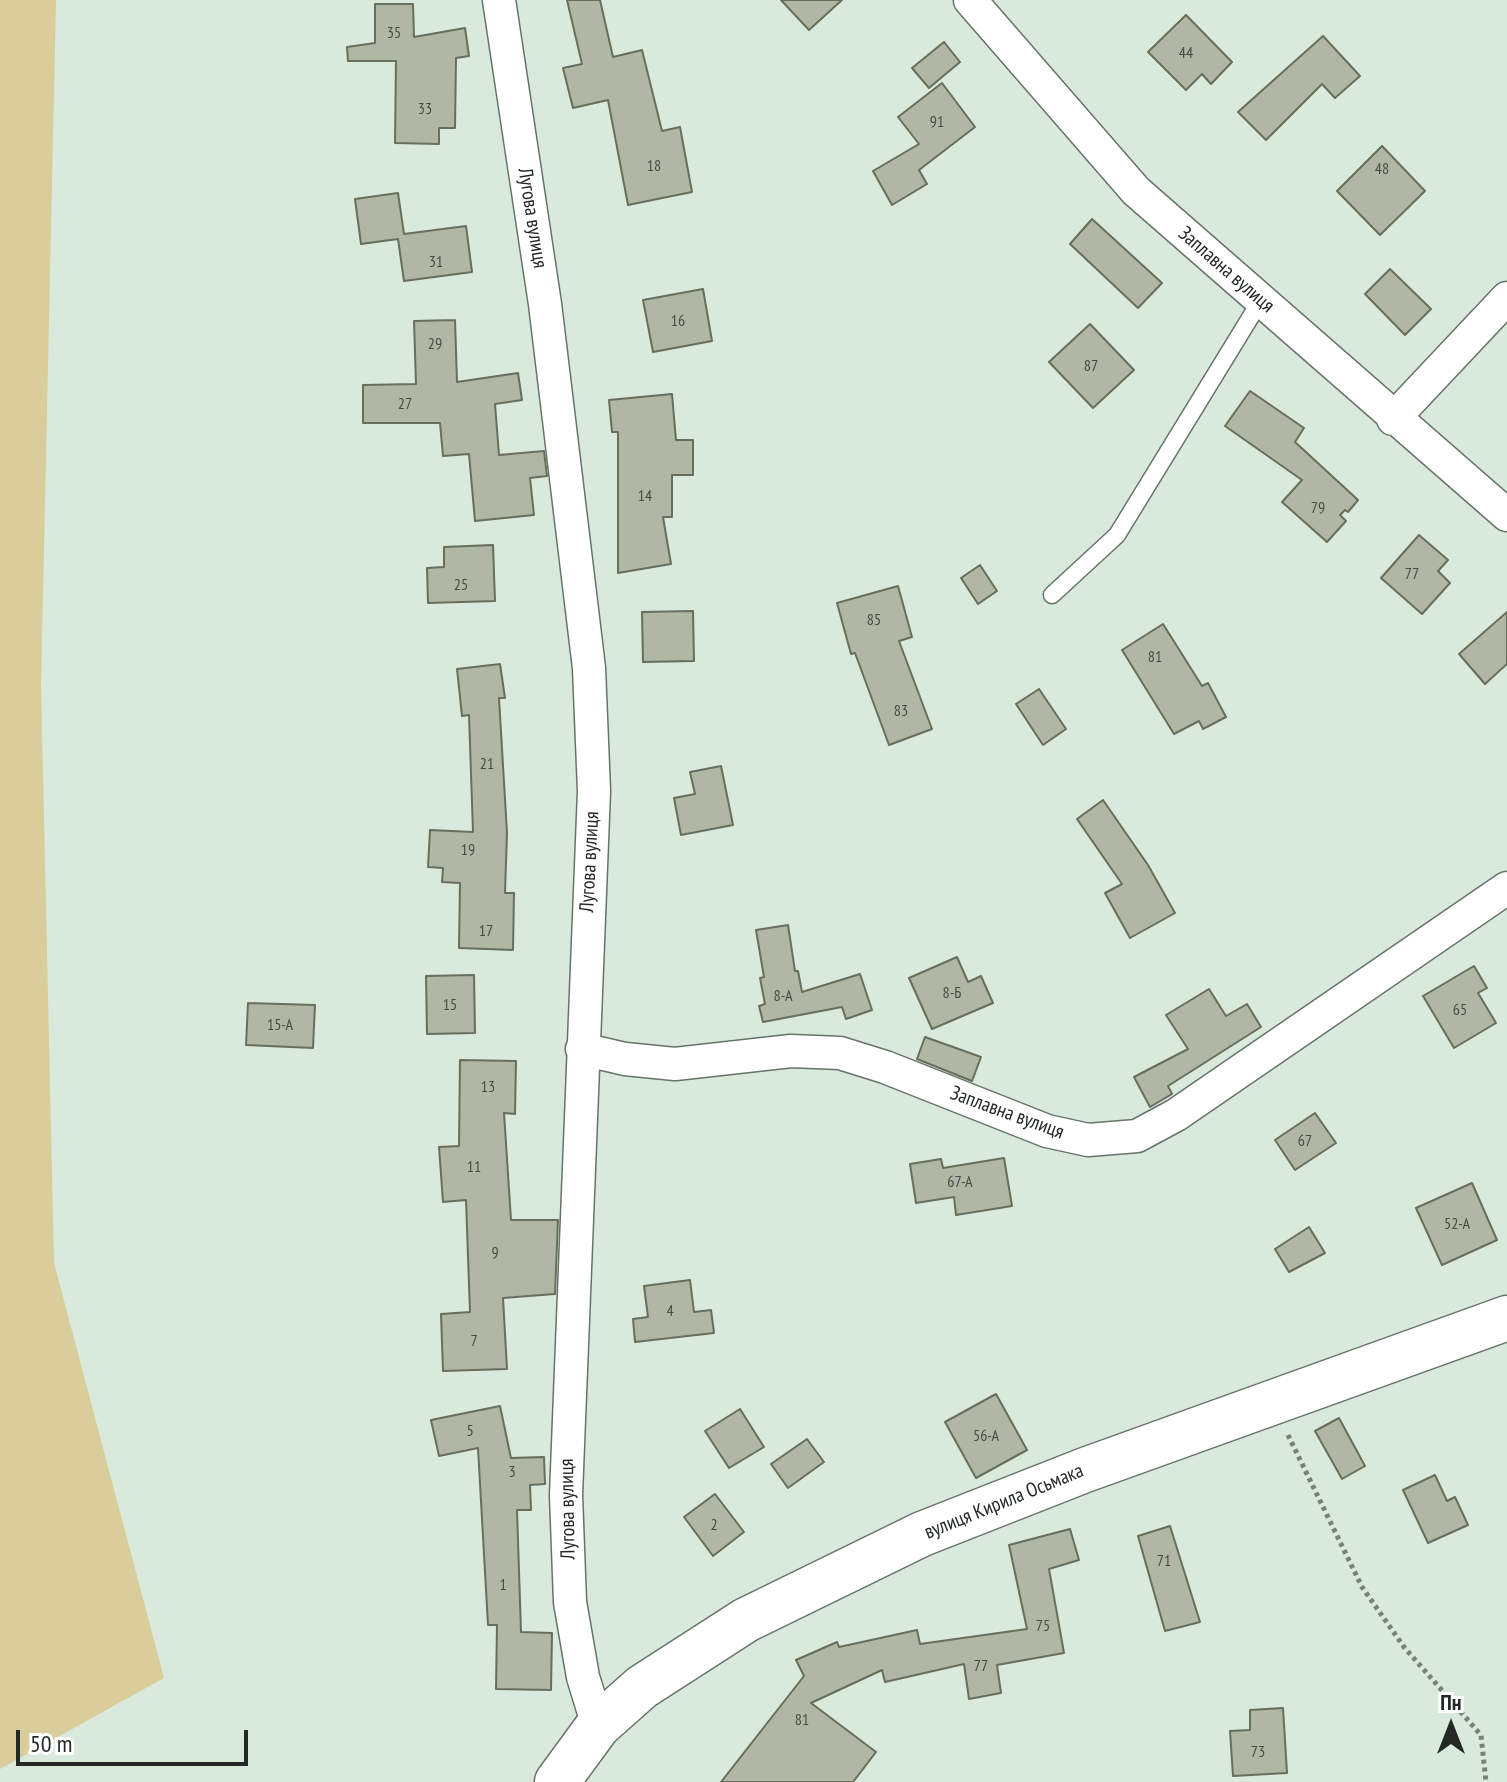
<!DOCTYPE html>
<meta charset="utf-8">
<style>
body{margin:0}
#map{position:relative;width:1507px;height:1782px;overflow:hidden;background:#d9e9db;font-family:"PT Sans Narrow",sans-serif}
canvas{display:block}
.north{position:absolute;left:1411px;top:1686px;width:80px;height:80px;-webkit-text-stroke:6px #fff;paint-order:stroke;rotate:0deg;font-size:22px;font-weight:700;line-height:32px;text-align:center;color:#232924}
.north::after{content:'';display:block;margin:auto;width:28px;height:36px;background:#232924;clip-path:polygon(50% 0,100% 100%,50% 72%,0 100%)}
.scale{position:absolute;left:16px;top:1730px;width:232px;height:36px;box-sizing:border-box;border:4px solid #232924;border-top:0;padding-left:10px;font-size:24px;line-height:28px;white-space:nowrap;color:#232924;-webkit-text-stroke:6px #fff;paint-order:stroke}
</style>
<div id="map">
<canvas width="1507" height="1782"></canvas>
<div class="north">Пн</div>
<div class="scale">50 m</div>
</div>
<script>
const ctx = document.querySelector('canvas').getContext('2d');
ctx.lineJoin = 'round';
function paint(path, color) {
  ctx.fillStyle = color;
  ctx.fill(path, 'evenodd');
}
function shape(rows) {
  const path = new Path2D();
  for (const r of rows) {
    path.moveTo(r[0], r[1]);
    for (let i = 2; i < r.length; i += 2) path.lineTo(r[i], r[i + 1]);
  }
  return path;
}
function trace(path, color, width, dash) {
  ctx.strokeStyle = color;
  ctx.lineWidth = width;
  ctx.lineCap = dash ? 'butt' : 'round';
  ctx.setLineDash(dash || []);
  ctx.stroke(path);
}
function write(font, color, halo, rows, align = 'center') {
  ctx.font = font + ' "PT Sans Narrow",sans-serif';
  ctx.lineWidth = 7;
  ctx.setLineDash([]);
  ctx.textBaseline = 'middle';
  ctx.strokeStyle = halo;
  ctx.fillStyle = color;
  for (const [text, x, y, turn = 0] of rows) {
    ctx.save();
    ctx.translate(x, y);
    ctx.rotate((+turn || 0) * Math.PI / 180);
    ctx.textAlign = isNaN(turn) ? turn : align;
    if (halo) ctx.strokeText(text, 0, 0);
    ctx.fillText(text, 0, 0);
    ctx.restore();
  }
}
paint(shape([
 [0,0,56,0,41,685,54,1263,164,1678,0,1769]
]), '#d8cd9b');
const building = shape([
 [567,0,600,0,613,57,642,50,662,131,680,127,692,192,628,205,608,100,573,108,563,68,582,64,567,0],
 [781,0,842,0,809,30,781,0],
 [375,4,413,4,414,37,465,28,469,56,456,58,455,128,439,128,439,144,395,143,396,61,348,61,347,47,375,43,375,4],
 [1186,15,1232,62,1211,84,1202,74,1186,90,1148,52,1186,15],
 [1323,36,1360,76,1335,98,1322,84,1266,140,1238,112,1323,36],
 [944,42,960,62,929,88,912,68,944,42],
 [942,83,975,127,919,170,927,184,892,205,873,171,919,144,898,117,942,83],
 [1382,146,1425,191,1380,235,1337,191,1382,146],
 [398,193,404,234,466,226,472,272,404,281,398,239,361,244,355,199,398,193],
 [1092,219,1162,283,1138,308,1070,244,1092,219],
 [1390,269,1431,309,1405,335,1365,294,1390,269],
 [703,289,712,341,653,352,643,300,703,289],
 [455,320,457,382,518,373,522,400,495,404,499,455,544,451,547,476,530,478,534,515,475,521,469,454,443,456,440,423,363,423,363,385,416,384,414,321,455,320],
 [1090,324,1134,370,1093,408,1049,362,1090,324],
 [1250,391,1304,428,1295,442,1358,500,1348,512,1345,510,1340,515,1346,521,1327,542,1282,502,1302,480,1225,426,1250,391],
 [672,394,676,440,693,440,693,475,672,475,672,517,663,517,671,564,618,573,618,432,612,432,609,400,672,394],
 [1419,535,1448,560,1438,571,1450,583,1422,614,1381,578,1419,535],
 [493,545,495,601,428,603,427,568,444,567,444,547,493,545],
 [980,565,997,591,978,604,961,578,980,565],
 [898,586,912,637,899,641,932,729,889,745,855,653,851,654,837,603,898,586],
 [693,611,694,661,643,662,642,612,693,611],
 [1507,612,1507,664,1485,684,1459,654,1507,612],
 [1163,624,1202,686,1208,683,1226,717,1203,729,1199,721,1174,734,1122,650,1163,624],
 [500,664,505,698,499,698,507,833,505,893,514,893,513,950,459,948,460,883,442,882,443,868,428,867,430,830,473,832,469,715,462,716,457,669,500,664],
 [1039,689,1066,729,1043,745,1016,704,1039,689],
 [721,766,733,825,681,835,674,798,695,794,690,772,721,766],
 [1103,800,1148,865,1175,913,1130,938,1105,893,1122,884,1077,819,1103,800],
 [788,925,795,971,798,971,802,992,860,974,872,1010,846,1019,842,1007,763,1022,759,1006,765,1004,760,978,764,977,756,930,788,925],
 [957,957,968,982,981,976,993,1003,932,1029,909,978,957,957],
 [1474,966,1487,988,1478,993,1496,1023,1454,1048,1423,996,1474,966],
 [474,975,475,1033,427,1034,426,976,474,975],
 [1209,989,1226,1016,1247,1004,1261,1027,1168,1086,1172,1094,1150,1107,1134,1077,1188,1049,1166,1015,1209,989],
 [248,1003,315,1005,313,1048,246,1045,248,1003],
 [925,1037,981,1057,972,1081,917,1059,925,1037],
 [460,1060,516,1061,515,1114,504,1113,511,1220,558,1220,555,1294,503,1298,507,1369,443,1371,441,1314,470,1312,466,1200,443,1202,439,1147,459,1146,460,1060],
 [1315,1113,1336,1143,1295,1170,1275,1140,1315,1113],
 [1004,1158,1012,1206,956,1215,954,1197,916,1203,910,1164,941,1159,943,1168,1004,1158],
 [1472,1183,1497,1240,1442,1265,1416,1208,1472,1183],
 [1309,1227,1325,1253,1289,1272,1275,1249,1309,1227],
 [690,1280,694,1312,711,1310,714,1333,635,1342,633,1319,648,1317,644,1286,690,1280],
 [996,1394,1027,1450,976,1478,945,1422,996,1394],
 [500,1406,511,1458,544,1457,545,1484,530,1485,531,1510,517,1510,521,1632,552,1633,551,1690,496,1689,497,1625,488,1625,478,1448,439,1456,431,1420,500,1406],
 [740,1409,764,1447,729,1468,705,1431,740,1409],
 [1339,1418,1365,1466,1342,1479,1315,1431,1339,1418],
 [807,1439,824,1462,788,1488,771,1464,807,1439],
 [1435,1475,1447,1501,1455,1497,1468,1525,1428,1543,1403,1490,1435,1475],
 [715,1494,744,1532,713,1556,684,1517,715,1494],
 [1170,1526,1200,1622,1165,1631,1138,1536,1170,1526],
 [1070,1529,1079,1560,1049,1569,1064,1653,997,1665,1001,1693,969,1699,964,1664,885,1682,882,1670,811,1703,876,1752,853,1782,721,1782,804,1676,796,1660,837,1642,839,1647,917,1630,920,1644,1027,1629,1009,1545,1070,1529],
 [1283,1708,1287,1773,1233,1776,1230,1731,1250,1730,1250,1710,1283,1708]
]);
paint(building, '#b0b7a5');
trace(building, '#686e5d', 2);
const lane = shape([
 [1052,595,1117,535,1261,300]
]);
const street = shape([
 [499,0,545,304,589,668,594,791,566,1495,570,1602,583,1677,598,1726],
 [970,0,1136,191,1507,515],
 [1393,419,1507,298],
 [582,1049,625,1059,675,1064,791,1051,840,1053,885,1067,1047,1131,1088,1140,1137,1136,1176,1115,1507,888]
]);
const secondary = shape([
 [557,1782,598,1726,642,1687,746,1620,922,1534,1085,1470,1507,1318]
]);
trace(lane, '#667468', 19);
trace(street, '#667468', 35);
trace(secondary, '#667468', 47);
trace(shape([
 [1288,1435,1362,1587,1404,1647,1481,1735,1486,1782]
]), '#778178', 5, [4, 4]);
trace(lane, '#fff', 16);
trace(street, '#fff', 32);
trace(secondary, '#fff', 44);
write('16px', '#464c44', null, [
 ["35",394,33],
 ["44",1186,53],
 ["33",425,109],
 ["91",937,122],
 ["18",654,166],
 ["48",1382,169],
 ["31",436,262],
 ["16",678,321],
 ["29",435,344],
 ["87",1091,366],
 ["27",405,404],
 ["14",645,496],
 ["79",1318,508],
 ["77",1412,574],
 ["25",461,585],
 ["85",874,620],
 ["81",1155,657],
 ["83",901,711],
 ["21",487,764],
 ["19",468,850],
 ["17",486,931],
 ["8-Б",952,993],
 ["8-А",783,996],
 ["15",450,1005],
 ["65",1460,1010],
 ["15-А",280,1025],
 ["13",488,1087],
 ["67",1305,1141],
 ["11",474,1167],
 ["67-А",960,1182],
 ["52-А",1457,1224],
 ["9",495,1253],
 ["4",670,1311],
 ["7",474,1341],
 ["5",470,1431],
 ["56-А",986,1436],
 ["3",512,1472],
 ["2",714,1525],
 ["71",1164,1561],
 ["1",503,1585],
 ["75",1043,1626],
 ["77",981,1666],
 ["81",802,1720],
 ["73",1258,1752]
]);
write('20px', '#232924', '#fff', [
 ["Лугова вулиця",532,218,81],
 ["Заплавна вулиця",1226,270,41],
 ["Лугова вулиця",590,862,-87],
 ["Заплавна вулиця",1007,1113,20],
 ["вулиця Кирила Осьмака",1004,1502,-22],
 ["Лугова вулиця",568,1509,-91]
]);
</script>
